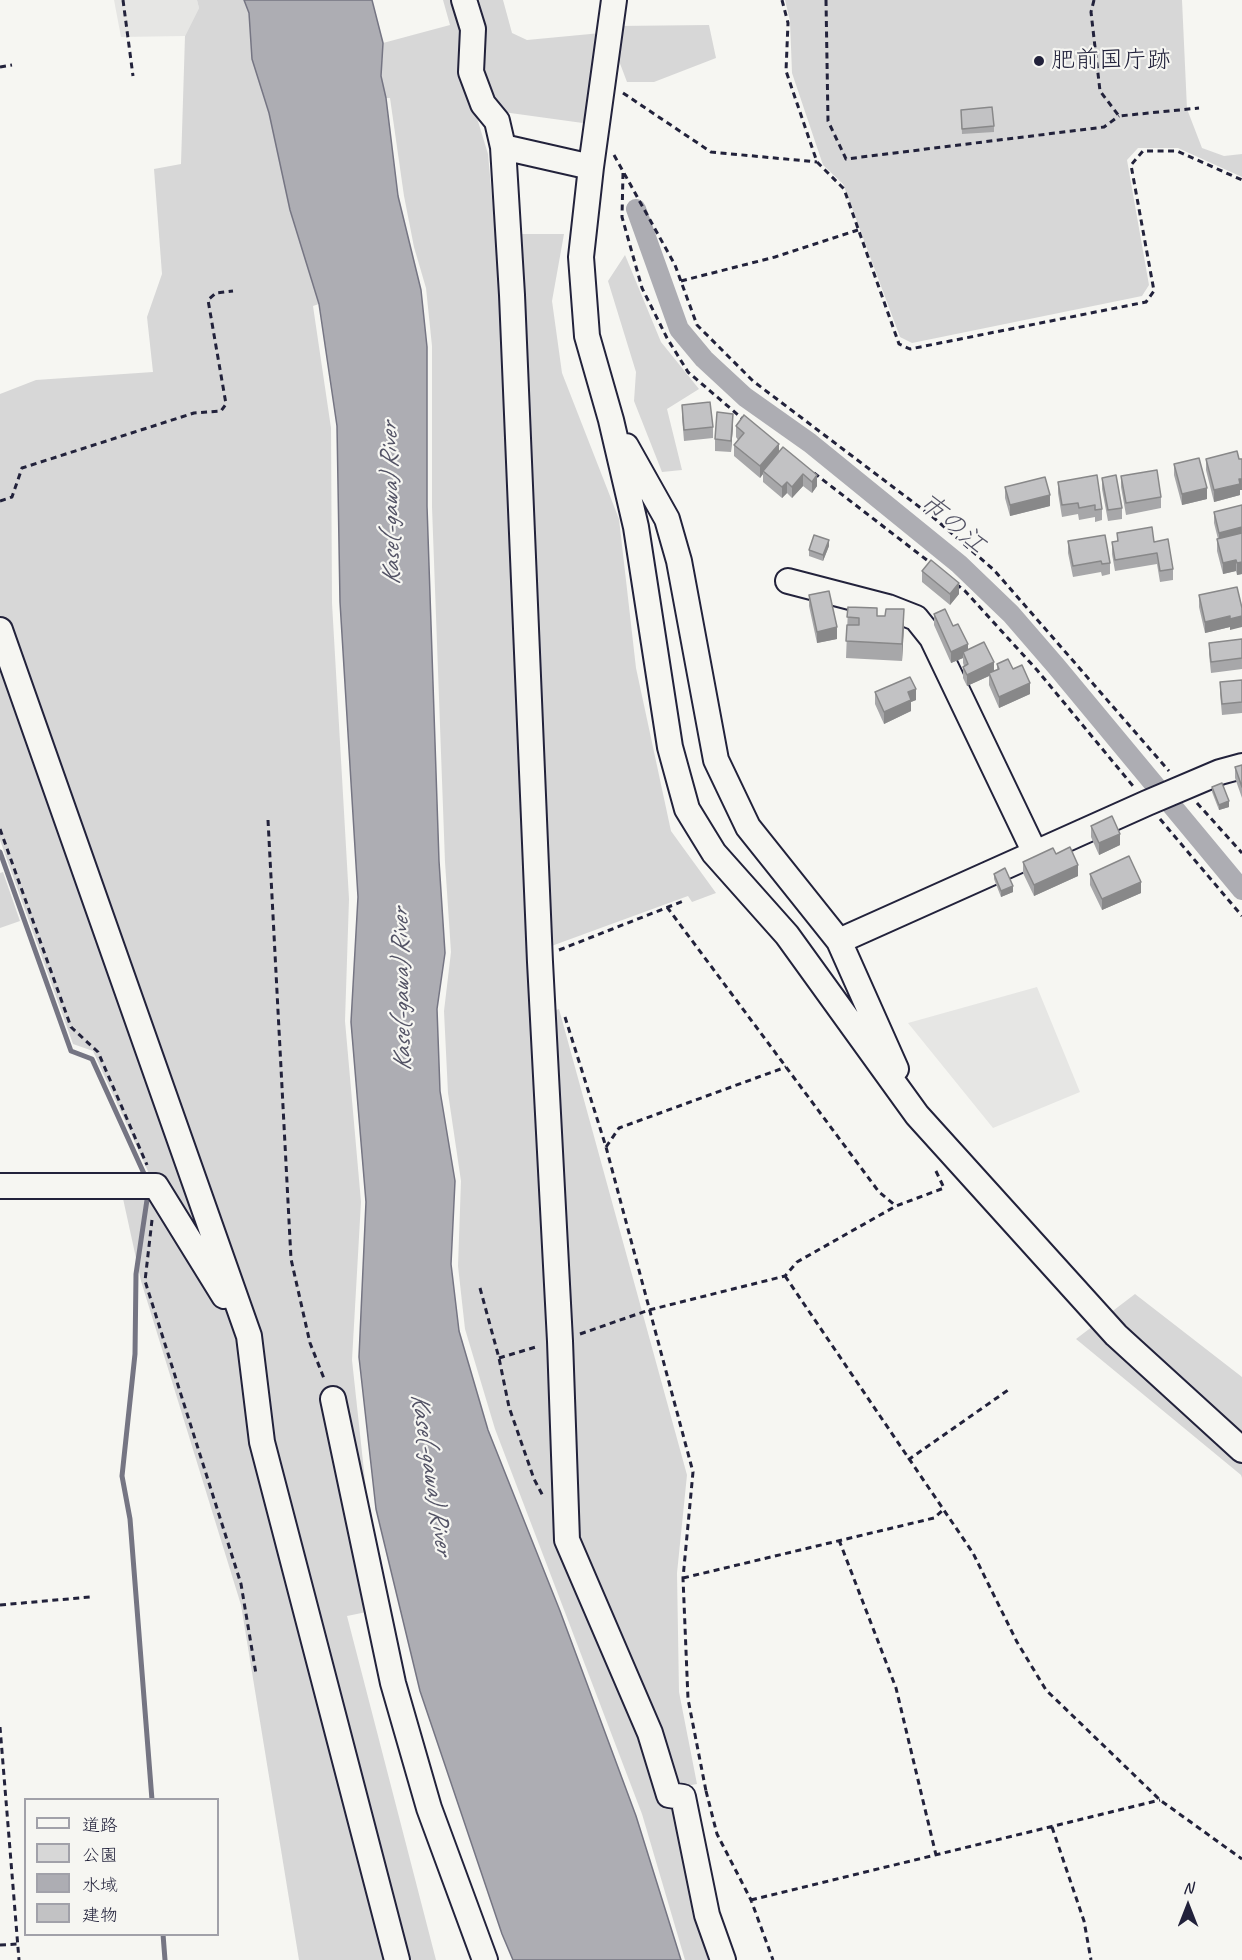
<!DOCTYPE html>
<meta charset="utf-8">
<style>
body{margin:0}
#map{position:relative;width:1242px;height:1960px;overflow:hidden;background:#f6f6f2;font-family:Caveat,"Klee One",sans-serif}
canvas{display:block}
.legend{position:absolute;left:24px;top:1798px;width:195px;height:138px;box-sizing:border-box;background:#f6f6f2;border:2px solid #a1a1a9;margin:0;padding:8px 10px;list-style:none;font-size:18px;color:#22223b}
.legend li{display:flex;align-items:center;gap:12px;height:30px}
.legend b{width:30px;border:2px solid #a1a1a9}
.north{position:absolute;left:1158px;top:1876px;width:60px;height:60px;-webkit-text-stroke:4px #f6f6f2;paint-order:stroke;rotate:0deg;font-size:16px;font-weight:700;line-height:24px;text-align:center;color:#22223b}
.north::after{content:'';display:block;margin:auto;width:21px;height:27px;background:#22223b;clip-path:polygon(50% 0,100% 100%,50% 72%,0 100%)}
</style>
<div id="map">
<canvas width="1242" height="1960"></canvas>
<ul class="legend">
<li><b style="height:8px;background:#f6f6f2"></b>道路</li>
<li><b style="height:16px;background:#d7d7d7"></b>公園</li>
<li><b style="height:16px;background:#adadb3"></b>水域</li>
<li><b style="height:16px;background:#c2c2c4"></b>建物</li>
</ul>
<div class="north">N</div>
</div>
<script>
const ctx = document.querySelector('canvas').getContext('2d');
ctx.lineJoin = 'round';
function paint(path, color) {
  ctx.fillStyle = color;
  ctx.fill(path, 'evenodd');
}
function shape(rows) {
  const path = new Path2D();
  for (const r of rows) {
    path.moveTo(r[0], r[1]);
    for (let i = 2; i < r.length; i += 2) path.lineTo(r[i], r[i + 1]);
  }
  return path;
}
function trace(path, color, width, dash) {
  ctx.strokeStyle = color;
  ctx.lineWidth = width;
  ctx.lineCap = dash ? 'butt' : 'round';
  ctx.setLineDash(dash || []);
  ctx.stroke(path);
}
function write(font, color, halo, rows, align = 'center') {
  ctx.font = font + ' Caveat,"Klee One",sans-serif';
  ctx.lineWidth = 4.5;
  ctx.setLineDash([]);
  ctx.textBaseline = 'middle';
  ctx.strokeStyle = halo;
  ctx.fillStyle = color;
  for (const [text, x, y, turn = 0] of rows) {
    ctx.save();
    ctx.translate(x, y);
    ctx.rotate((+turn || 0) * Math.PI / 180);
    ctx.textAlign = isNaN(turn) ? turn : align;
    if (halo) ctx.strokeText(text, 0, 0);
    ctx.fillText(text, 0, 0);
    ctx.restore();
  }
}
paint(shape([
 [114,0,197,0,199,8,185,36,121,37],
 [1037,987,1080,1092,993,1128,908,1023]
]), '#e6e6e4');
paint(shape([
 [197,0,244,0,249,13,252,59,269,113,290,210,319,304,313,306,331,428,332,603,349,899,345,1021,361,1202,352,1360,368,1508,391,1607,347,1616,436,1960,299,1960,241,1605,141,1281,122,1194,151,1178,93,1051,73,1044,0,840,0,394,36,380,153,372,147,317,162,274,154,169,181,164,185,36,199,8],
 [443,0,503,0,512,33,527,40,601,33,590,124,474,108,488,154,503,320,547,1013,559,1009,687,1475,677,1573,679,1692,697,1784,675,1788,716,1960,685,1960,642,1814,495,1429,465,1329,458,1266,461,1181,448,1093,444,1011,451,952,445,862,432,507,432,346,426,288,414,247,404,196,390,98,386,98,381,76,383,43,450,25],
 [785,0,1182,0,1187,109,1202,148,1224,156,1242,154,1242,177,1178,148,1138,148,1127,160,1149,285,1142,296,912,343,900,337,843,184,823,165,792,73,790,21],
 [709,25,716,58,654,82,627,82,616,53,617,26],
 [514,234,564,234,552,301,562,373,619,519,636,668,671,831,716,893,692,902,688,896,546,948],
 [625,255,661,342,699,389,667,409,682,470,662,472,634,401,636,372,608,281],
 [3,872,20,921,0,928,0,873],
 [1135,1294,1242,1377,1242,1478,1241,1475,1076,1339]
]), '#d7d7d7');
const water = shape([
 [244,0,372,0,383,43,381,76,386,98,398,196,421,290,427,347,427,506,439,861,445,953,437,1009,440,1091,455,1181,451,1264,459,1331,488,1430,560,1611,636,1816,681,1960,513,1960,502,1934,420,1691,376,1509,359,1357,366,1202,351,1022,358,897,340,602,337,426,319,304,290,210,269,113,252,59,249,13,244,0]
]);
paint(water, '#adadb3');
trace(water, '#757583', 1.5);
trace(shape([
 [0,852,71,1051,92,1059,146,1178],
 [148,1193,136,1274,135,1354,122,1476,130,1519,152,1800],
 [163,1934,165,1960]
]), '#757583', 5);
trace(shape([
 [636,209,679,329,704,359,745,397,810,443,959,564,1011,614,1056,666,1242,890]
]), '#adadb3', 20);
const minor = shape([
 [464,0,473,29,471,72,483,104,497,121,503,147,591,167],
 [614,0,591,167,581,257,587,336,611,420,636,527,670,747,687,809,714,853,787,935,917,1115,1116,1335,1242,1450],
 [503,147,512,295,540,962,560,1341,567,1540,650,1733,669,1795,683,1797,707,1915,723,1960],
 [626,446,667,519,679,561,716,760,748,827,839,941],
 [788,581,888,607,916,618,932,638,1035,853],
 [0,630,249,1336,262,1442,397,1960],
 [896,1069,839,941,1147,803,1220,772,1242,766],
 [0,1186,156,1186,224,1296],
 [333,1399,393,1683,429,1808,485,1960]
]);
trace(minor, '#22223b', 28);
trace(shape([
 [123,0,133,76],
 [782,0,788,23,786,71,817,162,844,189,899,344,910,349,1146,302,1154,291,1131,165,1143,151,1177,151,1242,180],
 [826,0,828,121,846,159,1104,127,1119,116],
 [1094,0,1091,12,1100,91,1119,116,1199,108],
 [0,67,12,65],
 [623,93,711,152,817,162],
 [614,155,675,265,697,325,753,381,934,518,994,570,1169,771],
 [623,173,622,217,642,288,667,338,688,372,744,420],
 [681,281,775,257,858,230],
 [814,473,932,564],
 [0,501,12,497,22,468,194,413,221,411,226,404,208,300,216,293,233,291],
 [956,584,965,591,1037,670,1133,786],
 [1197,803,1242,853],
 [1160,819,1242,916],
 [268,820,291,1259,310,1343,325,1381],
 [0,829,71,1027,98,1052,147,1165],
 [667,907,879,1192,896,1206],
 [559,950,686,900],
 [565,1017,606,1147,693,1472,683,1578,688,1699,706,1791,703,1792],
 [606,1147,619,1128,786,1067],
 [152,1220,145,1281,241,1584,256,1674],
 [785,1276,973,1553,1017,1642,1046,1690,1160,1800,1242,1859],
 [480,1288,499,1358,509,1407,534,1479,543,1496],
 [580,1334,649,1310,785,1276,797,1262,896,1206,944,1188,934,1167],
 [499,1358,539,1346],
 [908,1460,1011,1388],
 [839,1540,896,1688,936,1855],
 [683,1578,934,1518,944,1509],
 [0,1605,90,1597],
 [0,1727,19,1960],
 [706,1791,717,1834,751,1900,773,1960],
 [1052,1827,1084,1921,1091,1960],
 [751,1900,1160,1800],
 [0,1945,18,1944]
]), '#22223b', 3, [6, 4.5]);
trace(minor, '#f6f6f2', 24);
paint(shape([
 [961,110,994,126,994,132,962,134],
 [682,405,713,427,713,438,684,441,682,417],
 [733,425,731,452,715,451,715,439],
 [736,426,779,452,817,486,812,493,803,486,792,498,787,493,782,498,763,482,763,474,760,478,734,456,734,445,738,440,736,437],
 [1206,459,1240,490,1240,495,1214,502,1206,470],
 [1174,464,1207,499,1182,505,1174,475],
 [1121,476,1161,497,1161,508,1126,515,1121,487],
 [1102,478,1122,508,1122,519,1108,521,1102,489],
 [1058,482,1102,509,1102,520,1095,522,1095,517,1079,520,1078,514,1062,517,1058,493],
 [1005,487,1050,506,1010,516,1005,498],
 [1242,505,1242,574,1237,575,1236,571,1223,574,1217,551,1217,539,1218,539,1214,523,1214,512],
 [1117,533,1154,542,1173,569,1173,580,1160,582,1157,564,1115,571,1112,554,1112,542,1117,541],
 [1068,541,1110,563,1110,574,1102,576,1101,572,1073,577,1068,553],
 [829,546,823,561,809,556,809,550],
 [922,571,959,594,950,605,922,582],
 [1237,587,1230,630,1230,627,1205,633,1199,607,1199,595],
 [809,595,837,639,817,643,809,606],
 [848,607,904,626,902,661,846,658],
 [934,614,953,626,968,650,994,671,997,670,997,664,1013,669,1030,694,999,708,989,685,989,676,967,686,963,678,963,667,964,666,963,663,963,658,951,663,934,625],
 [1242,639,1242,669,1211,673,1209,654,1209,643],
 [1242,680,1242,713,1222,715,1220,693,1220,682],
 [875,692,916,700,911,702,911,711,884,724,875,704],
 [1242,765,1242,798,1235,778,1235,767],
 [1212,787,1229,807,1219,810,1212,792],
 [1091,826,1120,845,1099,855,1091,837],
 [1056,854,1078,876,1034,896,1023,873,1023,862],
 [994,874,1013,892,1001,897,994,879],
 [1090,874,1141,893,1102,910,1090,885]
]), '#a7a7a9');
paint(shape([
 [733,414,733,425,731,452,731,441],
 [779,444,779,455,763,471,763,474,760,478,760,466],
 [803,474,803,486,792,498,792,487],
 [817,475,817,486,812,493,812,482],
 [1239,479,1242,479,1242,490,1240,490,1240,495,1214,502,1214,490],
 [787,482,787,493,782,498,782,487],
 [1207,488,1207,499,1182,505,1182,494],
 [1050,495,1050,506,1010,516,1010,505],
 [1242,527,1242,539,1219,544,1219,533],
 [829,540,829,546,823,561,823,555],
 [1236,560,1236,571,1223,574,1223,563],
 [1242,562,1242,574,1237,575,1237,563],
 [959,583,959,594,950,605,950,594],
 [904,609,904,626,902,661,902,644],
 [1230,616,1230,627,1205,633,1205,622],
 [1242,616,1242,627,1230,630,1230,619],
 [837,627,837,639,817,643,817,632],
 [968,644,968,656,963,652,963,658,951,663,951,652],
 [994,662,994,674,989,673,989,676,967,686,967,675],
 [1030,683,1030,694,999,708,999,697],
 [916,689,916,700,911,702,911,711,884,724,884,712,908,692],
 [1229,801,1229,807,1219,810,1219,805],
 [1120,834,1120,845,1099,855,1099,843],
 [1078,865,1078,876,1034,896,1034,885],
 [1141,882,1141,893,1102,910,1102,899],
 [1013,886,1013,892,1001,897,1001,891]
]), '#888889');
const building = shape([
 [992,107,994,126,962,129,961,110,992,107],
 [710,402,713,427,684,430,682,405,710,402],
 [717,412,733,414,731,441,715,439,717,412],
 [744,415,779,444,760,466,734,445,744,433,736,426,744,415],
 [783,447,817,475,812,482,803,474,792,487,787,482,782,487,763,471,783,447],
 [1237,451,1239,459,1242,459,1242,479,1239,479,1240,484,1214,490,1206,459,1237,451],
 [1199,458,1207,488,1182,494,1174,464,1199,458],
 [1157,470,1161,497,1126,503,1121,476,1157,470],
 [1097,475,1102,509,1095,510,1095,505,1079,508,1078,503,1062,505,1058,482,1097,475],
 [1116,475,1122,508,1108,510,1102,478,1116,475],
 [1045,477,1050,495,1010,505,1005,487,1045,477],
 [1242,505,1242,527,1219,533,1214,512,1242,505],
 [1152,527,1154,542,1168,539,1173,569,1160,571,1157,553,1115,560,1112,542,1118,541,1117,533,1152,527],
 [1242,533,1242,562,1237,563,1236,560,1223,563,1217,539,1242,533],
 [814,535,829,540,823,555,809,550,814,535],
 [1105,535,1110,563,1102,564,1101,561,1073,566,1068,541,1105,535],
 [931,560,959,583,950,594,922,571,931,560],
 [1237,587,1242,608,1242,616,1230,619,1230,616,1205,622,1199,595,1237,587],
 [829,591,837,627,817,632,809,595,829,591],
 [848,607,877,608,877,616,885,616,886,609,904,609,902,644,846,641,847,625,859,625,859,618,847,617,848,607],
 [945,609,953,626,958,624,968,644,951,652,934,614,945,609],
 [1242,639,1242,658,1211,662,1209,643,1242,639],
 [984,642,994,662,967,675,963,667,968,664,963,652,984,642],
 [1008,659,1013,669,1022,665,1030,683,999,697,989,673,999,669,997,664,1008,659],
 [910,677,916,689,908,692,911,700,884,712,875,692,910,677],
 [1242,680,1242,702,1222,704,1220,682,1242,680],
 [1242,765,1242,787,1235,767,1242,765],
 [1222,783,1229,801,1219,805,1212,787,1222,783],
 [1112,816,1120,834,1099,843,1091,826,1112,816],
 [1070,847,1078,865,1034,885,1023,862,1053,848,1056,854,1070,847],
 [1129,856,1141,882,1102,899,1090,874,1129,856],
 [1005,868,1013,886,1001,891,994,874,1005,868]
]);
paint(building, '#c2c2c4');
trace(building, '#888889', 1.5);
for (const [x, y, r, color] of [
 [1039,61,6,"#22223b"]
]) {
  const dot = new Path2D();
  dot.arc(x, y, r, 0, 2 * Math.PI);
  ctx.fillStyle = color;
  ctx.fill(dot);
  trace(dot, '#f6f6f2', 2);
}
write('24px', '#22223b', '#f6f6f2', [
 ["肥前国庁跡",1051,61]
], 'left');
write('italic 26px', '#535365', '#f6f6f2', [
 ["Kase(-gawa) River",391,504,-91],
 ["市の江",952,524,40],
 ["Kase(-gawa) River",402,990,-91],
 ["Kase(-gawa) River",431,1474,81]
]);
</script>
